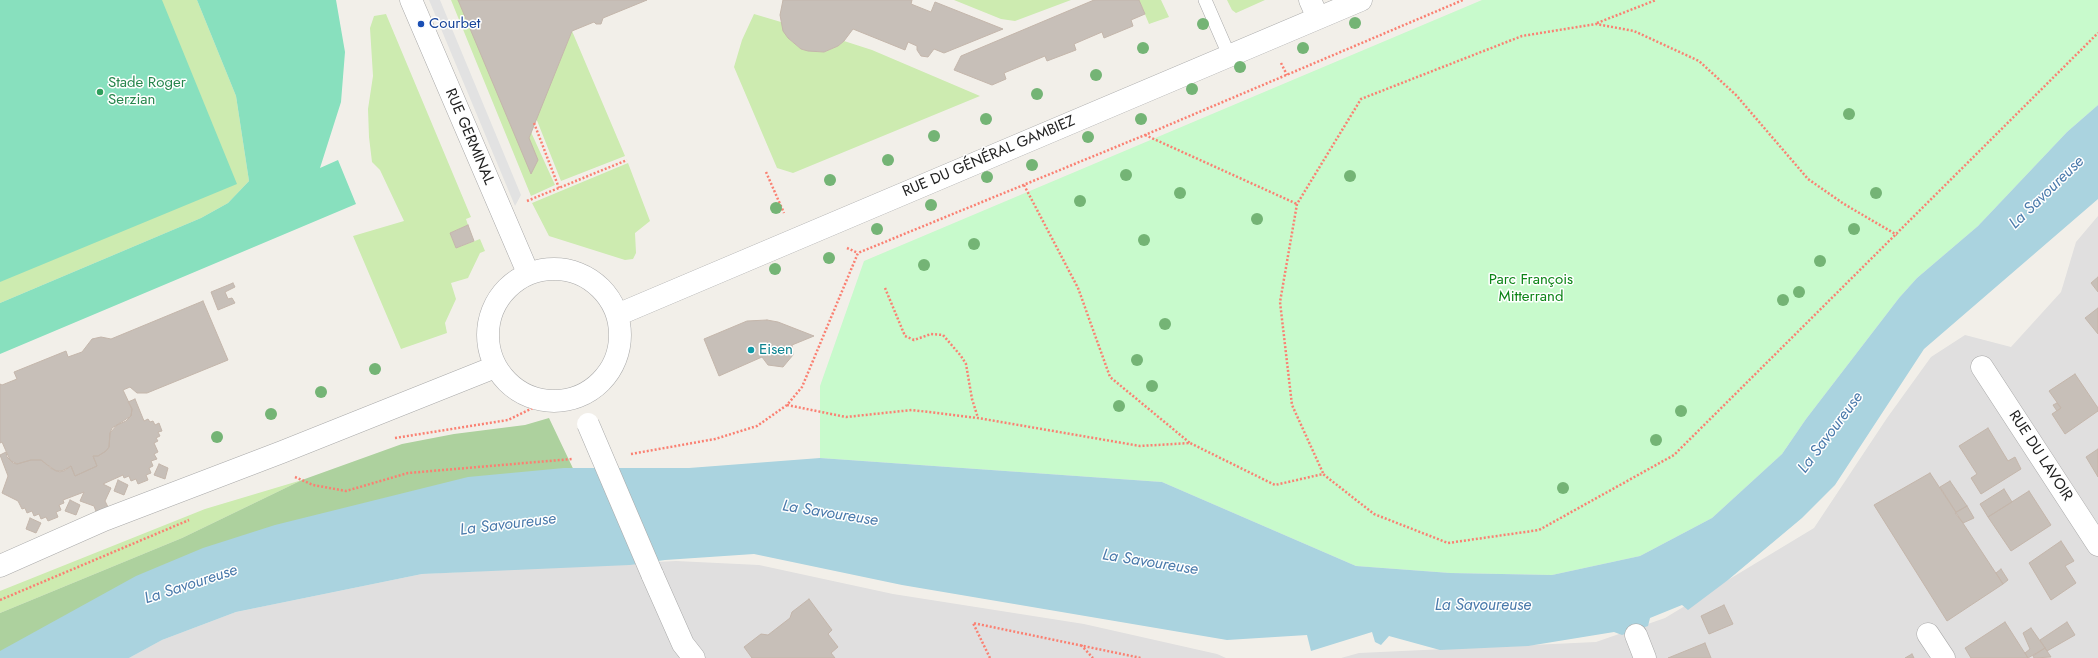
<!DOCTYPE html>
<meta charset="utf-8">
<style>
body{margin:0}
canvas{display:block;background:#f2efe9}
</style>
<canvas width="2098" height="658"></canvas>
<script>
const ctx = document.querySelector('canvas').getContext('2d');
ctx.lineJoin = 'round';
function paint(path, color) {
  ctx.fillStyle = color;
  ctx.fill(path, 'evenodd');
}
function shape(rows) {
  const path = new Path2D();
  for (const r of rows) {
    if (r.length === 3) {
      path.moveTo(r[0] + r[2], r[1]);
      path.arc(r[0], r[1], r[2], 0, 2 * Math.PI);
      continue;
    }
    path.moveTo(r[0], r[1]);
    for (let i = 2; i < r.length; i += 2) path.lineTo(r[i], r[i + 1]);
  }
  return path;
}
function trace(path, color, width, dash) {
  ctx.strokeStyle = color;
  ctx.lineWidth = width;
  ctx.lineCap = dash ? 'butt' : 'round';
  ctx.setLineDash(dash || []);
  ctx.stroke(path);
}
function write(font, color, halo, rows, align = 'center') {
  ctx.font = font + ' Jost,sans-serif';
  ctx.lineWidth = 3;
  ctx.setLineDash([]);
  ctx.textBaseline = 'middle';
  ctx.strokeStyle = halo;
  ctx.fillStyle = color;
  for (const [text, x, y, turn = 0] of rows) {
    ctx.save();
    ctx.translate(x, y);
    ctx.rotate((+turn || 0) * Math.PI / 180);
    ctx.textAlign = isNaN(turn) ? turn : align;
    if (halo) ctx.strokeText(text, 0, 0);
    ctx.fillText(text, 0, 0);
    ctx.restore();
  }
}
paint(shape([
 [2098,216,2098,658,1341,658,1359,653,1596,642,1665,618,1814,528,1887,418,1931,357,1965,335,2011,347,2061,292,2076,242],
 [676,561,759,565,893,594,1084,624,1217,654,1226,658,129,658,162,640,236,612,422,574]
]), '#e0dfdf');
paint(shape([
 [0,0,197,0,236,96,249,181,228,203,201,218,0,303],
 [451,0,459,0,529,138,531,132,555,185,531,196],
 [954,0,1071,0,1015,21,1001,19],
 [1139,0,1161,0,1169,17,1149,24],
 [1227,0,1265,0,1236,13,1232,10],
 [386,14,471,217,466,219,468,225,450,233,456,248,480,239,485,251,480,253,468,278,451,283,456,299,445,323,447,333,401,349,353,236,404,221,380,170,372,162,369,137,368,109,373,76,370,28,374,16],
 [754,14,781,22,788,38,801,49,824,52,838,46,844,41,872,50,980,96,793,173,777,168,734,67,742,40],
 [572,31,625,156,561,181,536,118],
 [628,163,650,221,635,233,636,253,633,259,625,260,549,236,532,203],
 [302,480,182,538,0,613,0,591,205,509]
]), '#cdebb0');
paint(shape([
 [549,418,579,481,0,658,0,613,182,538,302,480,402,444,454,434,525,425]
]), '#add19e');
paint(shape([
 [1482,0,2098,0,2098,105,2067,132,1978,226,1917,278,1899,298,1806,419,1782,454,1712,518,1640,556,1552,575,1450,573,1356,566,1162,482,820,458,820,386,864,261]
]), '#c8facc');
paint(shape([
 [0,0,162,0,237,184,0,282],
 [197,0,336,0,345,52,341,102,320,168,338,160,356,204,0,354,0,303,201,218,228,203,249,181,236,96]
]), '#88e0be');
paint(shape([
 [429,0,440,0,521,195,515,206]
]), '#e2e2e2');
paint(shape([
 [2098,105,2098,199,1924,349,1835,485,1802,518,1728,580,1688,610,1682,605,1650,618,1648,626,1622,635,1614,632,1528,646,1440,650,1389,636,1381,645,1375,642,1372,632,1311,651,1307,635,1227,640,902,585,754,554,665,560,630,565,422,574,236,612,162,640,129,658,0,658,0,651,136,576,203,548,275,525,468,477,564,468,689,468,820,458,1162,482,1356,566,1450,573,1552,575,1640,556,1712,518,1782,454,1806,419,1899,298,1917,278,1978,226,2067,132]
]), '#aad3df');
const building = shape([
 [458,0,647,0,603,18,601,24,596,24,594,22,572,31,529,138,538,160,531,174,458,0],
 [783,0,912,0,911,4,931,12,935,2,1003,29,944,53,934,49,928,57,921,56,917,50,917,46,908,42,905,50,853,29,844,41,838,46,824,52,808,51,801,49,788,38,783,31,780,15,783,0],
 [1094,0,1139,0,1145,14,1131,20,1133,26,1104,38,1102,32,1074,44,1076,50,1047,61,1045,56,1004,73,1006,79,992,85,954,70,961,56,1094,0],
 [468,225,474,241,456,248,450,233,468,225],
 [2098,277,2098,292,2091,283,2098,277],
 [233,283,235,287,225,292,228,299,232,298,235,303,218,310,211,292,233,283],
 [203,301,228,360,147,393,137,393,130,387,123,390,132,409,131,416,112,428,110,433,109,447,106,451,98,456,93,456,97,466,75,476,71,466,60,472,52,469,41,460,31,460,17,464,10,460,2,442,0,443,0,384,2,385,17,379,14,372,66,351,68,357,82,352,92,339,101,337,111,339,203,301],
 [2098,308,2098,334,2085,318,2098,308],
 [767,320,778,322,814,336,792,345,793,355,783,367,768,365,762,357,719,376,704,339,747,321,767,320],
 [2075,374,2098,408,2098,411,2065,434,2052,414,2061,408,2049,391,2075,374],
 [135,399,144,421,148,419,150,422,153,421,155,425,159,423,162,431,158,432,160,436,156,438,158,441,154,443,158,452,154,454,157,459,151,461,153,466,149,468,151,473,146,475,148,480,138,484,136,479,131,481,129,476,124,478,123,475,103,484,111,488,105,501,109,509,97,514,94,506,80,501,84,492,63,500,64,503,59,505,61,510,56,512,58,517,48,521,46,517,41,519,39,514,34,516,32,511,27,513,25,508,22,509,18,501,2,493,8,476,0,455,6,452,7,457,13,463,17,464,31,460,41,460,56,471,64,471,71,466,75,476,97,466,93,456,98,456,106,451,109,447,110,433,117,425,126,421,131,416,132,409,128,402,135,399],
 [2057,403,2061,408,2057,411,2053,405,2057,403],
 [1988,428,2008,461,2015,457,2021,469,1981,494,1971,478,1977,474,1959,446,1988,428],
 [2098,449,2098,477,2086,457,2098,449],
 [159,464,168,468,165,479,154,475,159,464],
 [1930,473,2003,584,1947,621,1874,505,1930,473],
 [118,480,128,485,124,495,114,491,118,480],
 [1950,481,1967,506,1956,512,1940,487,1950,481],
 [2004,489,2012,502,1988,517,1980,504,2004,489],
 [2029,491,2051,525,2011,551,1988,517,2029,491],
 [70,500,80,505,76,515,65,511,70,500],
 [1967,506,1974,518,1963,523,1955,513,1967,506],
 [30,518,41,523,36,533,26,529,30,518],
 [2061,541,2074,561,2065,566,2076,583,2051,600,2029,563,2061,541],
 [2001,569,2008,580,2003,584,1996,573,2001,569],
 [809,599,832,630,828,634,838,647,831,653,835,658,752,658,744,647,761,634,768,635,790,618,792,612,809,599],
 [1724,605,1733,624,1709,634,1701,616,1724,605],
 [2005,622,2028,658,1971,658,1965,648,2005,622],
 [2067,622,2075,635,2047,651,2040,640,2067,622],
 [2031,628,2045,648,2028,658,2025,653,2030,649,2023,633,2031,628],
 [1705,643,1711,658,1668,658,1705,643],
 [2045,648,2051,657,2034,658,2033,656,2045,648],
 [1912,654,1914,658,1905,658,1912,654]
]);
paint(building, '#c7bfb8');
trace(building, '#c4b6ab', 1);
const service = shape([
 [1205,0,1229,55]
]);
const minor = shape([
 [411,0,528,273],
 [1310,0,1318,18],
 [554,335,66],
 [617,315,1361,0],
 [1982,367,2098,545],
 [0,566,104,520,282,452,495,367],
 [652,574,683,644,694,658],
 [1928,634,1944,658],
 [1636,635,1645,658]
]);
trace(service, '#a9a9a9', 14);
trace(minor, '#a9a9a9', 23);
trace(shape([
 [1597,23,1656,0],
 [1281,63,1287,75],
 [534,123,559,188],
 [1145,135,1297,204],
 [766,172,784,213],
 [1024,185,1078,288,1110,377,1190,443],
 [527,201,627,160],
 [847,248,858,253],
 [885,288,905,336,914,340,931,334,943,335,961,356,966,364,972,399,978,418],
 [787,405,846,417,912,410,978,418,1140,446,1190,443,1275,485,1323,474,1374,514,1448,543,1539,530,1674,455,2098,33],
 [395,438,508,420,547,401],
 [631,454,715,439,757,426,787,405,802,387,858,253,1145,135,1463,0],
 [1323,473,1292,405,1280,302,1297,204,1361,99,1522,36,1596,24,1634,31,1699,61,1736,95,1808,179,1844,204,1897,235],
 [295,477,313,485,346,491,408,473,572,459],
 [0,600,189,520],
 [1081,645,1093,658],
 [990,658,973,623,1141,658]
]), '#fa8072', 2.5, [2, 2]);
trace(service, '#fff', 13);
trace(minor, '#fff', 22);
const minorBridge = shape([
 [588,424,652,574]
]);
trace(minorBridge, '#a9a9a9', 23, []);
trace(minorBridge, '#fff', 22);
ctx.fillStyle = '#74b475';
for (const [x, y] of [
 [1355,23],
 [1203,24],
 [1143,48],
 [1303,48],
 [1240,67],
 [1096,75],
 [1192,89],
 [1037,94],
 [1849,114],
 [986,119],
 [1141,119],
 [934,136],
 [1088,137],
 [888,160],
 [1032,165],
 [1126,175],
 [1350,176],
 [987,177],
 [830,180],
 [1180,193],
 [1876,193],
 [1080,201],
 [931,205],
 [776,208],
 [1257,219],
 [877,229],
 [1854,229],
 [1144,240],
 [974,244],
 [829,258],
 [1820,261],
 [924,265],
 [775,269],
 [1799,292],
 [1783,300],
 [1165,324],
 [1137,360],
 [375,369],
 [1152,386],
 [321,392],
 [1119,406],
 [1681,411],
 [271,414],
 [217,437],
 [1656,440],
 [1563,488]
]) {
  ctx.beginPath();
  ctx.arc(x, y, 6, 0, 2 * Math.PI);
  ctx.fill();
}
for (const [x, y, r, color] of [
 [421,24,4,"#1a4fb4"],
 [100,92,4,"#2e9e5b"],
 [751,350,4,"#0f9aa8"]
]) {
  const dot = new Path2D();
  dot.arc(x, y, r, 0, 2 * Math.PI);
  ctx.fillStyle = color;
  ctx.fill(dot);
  trace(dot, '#fff', 1.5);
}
write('15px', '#164399', '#fff', [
 ["Courbet",429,24]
], 'left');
write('15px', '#27864d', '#fff', [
 ["Stade Roger",108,83],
 ["Serzian",108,100]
], 'left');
write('15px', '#222', '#fff', [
 ["RUE GERMINAL",469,137,67],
 ["RUE DU GÉNÉRAL GAMBIEZ",989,157,-23],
 ["RUE DU LAVOIR",2040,456,57]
]);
write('15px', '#0c8416', '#fff', [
 ["Parc François",1531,280],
 ["Mitterrand",1531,297]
]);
write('15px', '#0d838f', '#fff', [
 ["Eisen",759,350]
], 'left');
write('italic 16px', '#4a7aab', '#fff', [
 ["La Savoureuse",2047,193,-44],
 ["La Savoureuse",1831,433,-53],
 ["La Savoureuse",830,514,9],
 ["La Savoureuse",508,525,-7],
 ["La Savoureuse",1150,563,9],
 ["La Savoureuse",191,585,-18],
 ["La Savoureuse",1483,606]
]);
</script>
